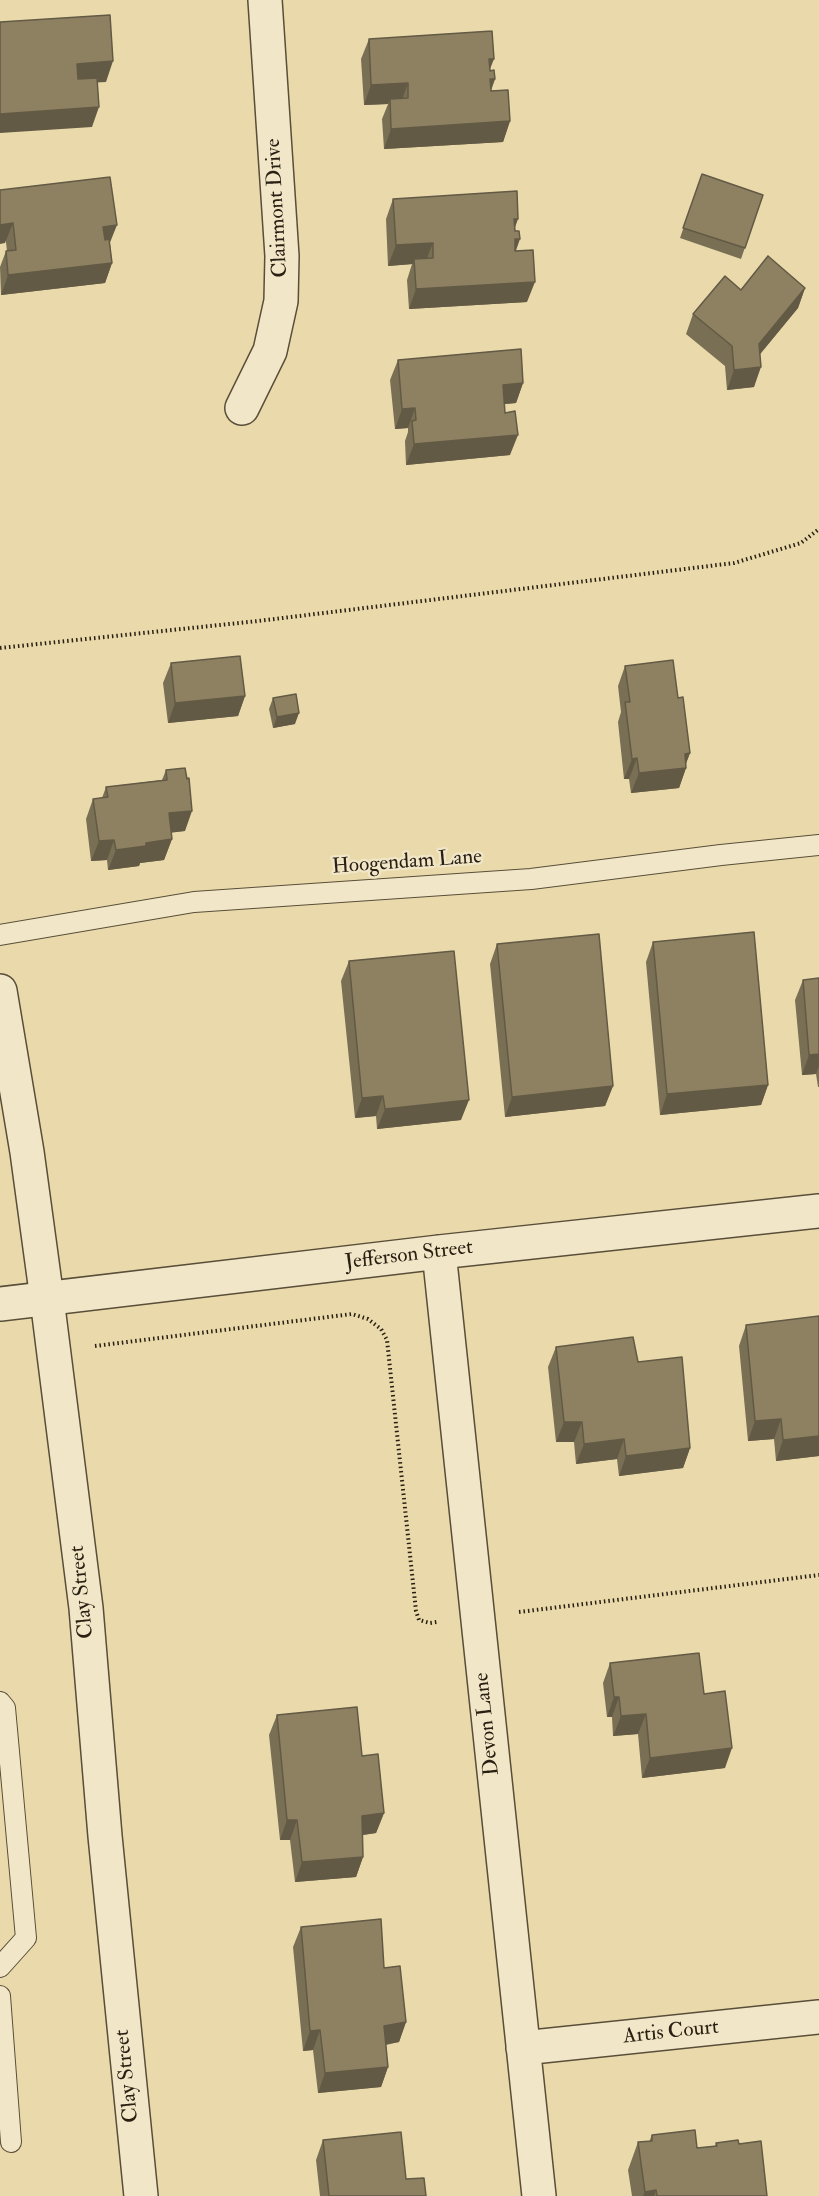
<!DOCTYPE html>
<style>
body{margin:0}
canvas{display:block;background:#eadaab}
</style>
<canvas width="819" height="2196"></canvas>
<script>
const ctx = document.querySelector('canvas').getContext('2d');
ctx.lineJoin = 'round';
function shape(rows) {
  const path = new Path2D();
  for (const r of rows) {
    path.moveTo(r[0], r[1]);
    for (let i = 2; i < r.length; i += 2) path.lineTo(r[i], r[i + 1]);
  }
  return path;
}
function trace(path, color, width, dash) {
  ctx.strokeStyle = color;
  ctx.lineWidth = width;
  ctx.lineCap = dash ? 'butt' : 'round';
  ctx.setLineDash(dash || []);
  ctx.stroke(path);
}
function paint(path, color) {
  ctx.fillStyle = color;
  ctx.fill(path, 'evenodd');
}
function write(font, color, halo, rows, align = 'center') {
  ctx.font = font + ' "IM FELL Double Pica",serif';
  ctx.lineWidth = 4.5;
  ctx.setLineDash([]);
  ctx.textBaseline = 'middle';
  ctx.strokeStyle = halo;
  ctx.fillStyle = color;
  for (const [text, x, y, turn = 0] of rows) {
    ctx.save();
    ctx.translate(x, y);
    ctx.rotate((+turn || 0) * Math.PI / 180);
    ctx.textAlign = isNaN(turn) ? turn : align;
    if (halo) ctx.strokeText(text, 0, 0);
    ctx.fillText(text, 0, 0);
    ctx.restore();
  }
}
const service = shape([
 [0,935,194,902,531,879,721,855,819,845],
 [0,1702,5,1708,26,1938,0,1967],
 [0,1996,11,2142]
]);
const minor = shape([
 [242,408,270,351,281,301,282,256,265,0],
 [439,1252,539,2196],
 [0,1304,439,1252,819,1211],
 [523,2048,819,2017]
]);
const tertiary = shape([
 [0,991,27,1152,47,1299,86,1608,105,1836,141,2196]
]);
trace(service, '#594e39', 22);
trace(minor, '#594e39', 36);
trace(tertiary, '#594e39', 36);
trace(shape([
 [0,648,258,621,734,563,801,543,819,529],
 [95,1346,352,1314,368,1319,381,1329,387,1340,416,1611,419,1620,430,1623,437,1622],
 [519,1612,819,1575]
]), '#292013', 4, [1.5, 3]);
trace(service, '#f1e7c8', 20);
trace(minor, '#f1e7c8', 33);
trace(tertiary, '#f1e7c8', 33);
paint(shape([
 [369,39,490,69,495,79,491,91,510,121,503,142,384,149,382,119,388,104,364,105,361,59],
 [702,174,763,195,741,259,680,238],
 [0,190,110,244,112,263,105,283,1,295,0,267,6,251,7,251],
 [393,199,515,229,515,251,527,302,409,309,407,280,412,264,388,266,386,219],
 [805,288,798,308,760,354,754,387,727,390,725,366,686,334,693,314,741,290],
 [398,360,523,383,516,403,504,404,510,455,406,465,405,441,408,432,408,428,395,429,390,380],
 [171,663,245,696,238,716,168,723,163,683],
 [625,666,678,698,690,753,686,764,686,768,679,788,631,793,629,779,624,779,618,722,621,712,618,686],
 [273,698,295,724,273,728,269,709],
 [166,770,185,831,171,832,172,839,164,860,140,863,139,866,108,870,107,860,91,861,86,819,93,799,102,798,106,787,162,780],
 [653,942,768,1085,761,1105,660,1115,646,962],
 [497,944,613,1086,605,1106,505,1117,490,964],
 [349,961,461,1120,377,1129,376,1116,355,1118,341,981],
 [819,978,819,1087,818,1087,816,1074,802,1075,795,1000,803,980],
 [746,1325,819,1456,776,1461,774,1439,748,1441,739,1346],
 [556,1347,638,1362,690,1448,683,1468,619,1476,617,1459,576,1464,574,1442,556,1442,548,1367],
 [610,1663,725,1768,642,1778,638,1734,613,1736,612,1717,607,1717,603,1683],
 [277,1715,362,1756,384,1813,376,1833,363,1835,363,1857,356,1877,295,1882,290,1840,280,1840,269,1735],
 [301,1927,406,2022,399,2042,386,2045,388,2067,381,2087,318,2093,313,2050,303,2051,293,1947],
 [652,2135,697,2148,715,2146,716,2143,739,2144,767,2196,632,2196,628,2170,638,2142,649,2142],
 [323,2140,406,2179,426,2196,320,2196,316,2160]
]), '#796f54');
paint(shape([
 [489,59,494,59,486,79],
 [113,61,106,82,69,84,77,64],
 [490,79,495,79,487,99],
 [408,83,401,103,390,99,388,104,364,105,371,85],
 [99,107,92,127,0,133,0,114],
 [510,121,503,142,384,149,391,129],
 [514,219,518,219,511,239],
 [13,223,5,243,0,244,0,225],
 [117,225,109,245,96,247,103,227],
 [515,239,520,239,513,259],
 [433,243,425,263,414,259,413,264,388,266,396,245],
 [112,263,105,283,1,295,8,275],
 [535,282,527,302,409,309,416,289],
 [805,288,798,308,752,364,759,344],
 [761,367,754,387,727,390,734,370],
 [523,383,516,403,495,405,503,385],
 [415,408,408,428,395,429,402,409],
 [518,435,510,455,406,465,414,444],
 [245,696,238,716,168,723,175,703],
 [299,713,295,724,273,728,277,717],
 [690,753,684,768,686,768,679,788,631,793,639,773,685,754],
 [637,758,629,779,624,779,632,759],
 [192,811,185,831,161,834,169,813],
 [172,839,164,860,140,863,139,866,108,870,116,850,146,843],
 [114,840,107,860,91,861,99,841],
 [819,1054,819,1066,816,1074,802,1075,809,1055],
 [768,1085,761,1105,660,1115,667,1094],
 [613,1086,605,1106,505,1117,512,1097],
 [383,1096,376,1116,355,1118,362,1098],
 [469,1100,461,1120,377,1129,385,1109],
 [781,1419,774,1439,748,1441,755,1421],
 [564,1422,582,1422,574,1442,556,1442],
 [819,1436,819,1456,776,1461,783,1440],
 [624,1439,617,1459,576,1464,584,1444],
 [690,1448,683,1468,619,1476,626,1456],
 [614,1697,619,1697,612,1717,607,1717],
 [646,1714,638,1734,613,1736,621,1716],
 [732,1748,725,1768,642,1778,650,1758],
 [384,1813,376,1833,355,1836,362,1816],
 [287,1820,297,1820,290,1840,280,1840],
 [363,1857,356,1877,295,1882,302,1862],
 [406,2022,399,2042,376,2046,384,2026],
 [320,2030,313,2050,303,2051,310,2031],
 [388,2067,381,2087,318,2093,325,2073],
 [656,2190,654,2196,643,2196,645,2192]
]), '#635a45');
const building = shape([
 [110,15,113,61,77,64,78,79,97,78,99,107,0,114,0,22,110,15],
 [492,31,494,59,489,59,490,71,494,70,495,79,490,79,491,91,508,90,510,121,391,129,390,99,408,98,408,83,371,85,369,39,492,31],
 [702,174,763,195,745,248,683,228,702,174],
 [110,177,117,225,103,227,105,240,109,239,112,263,8,275,6,251,16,250,13,223,0,225,0,190,110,177],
 [517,191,518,219,514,219,515,231,519,231,520,239,515,239,515,251,533,250,535,282,416,289,414,259,433,258,433,243,396,245,393,199,517,191],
 [768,256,805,288,759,344,761,367,734,370,732,346,693,314,725,276,741,290,768,256],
 [521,349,523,383,503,385,505,413,515,411,518,435,414,444,412,421,416,420,415,408,402,409,398,360,521,349],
 [240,656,245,696,175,703,171,663,240,656],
 [673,660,678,698,683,697,690,753,685,754,686,768,639,773,637,758,632,759,625,702,630,702,625,666,673,660],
 [296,694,299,713,277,717,273,698,296,694],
 [185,768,187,779,189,778,192,811,169,813,172,839,146,843,146,846,116,850,114,840,99,841,93,799,108,797,106,787,167,780,166,770,185,768],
 [754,932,768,1085,667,1094,653,942,754,932],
 [599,934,613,1086,512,1097,497,944,599,934],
 [454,951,469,1100,385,1109,383,1096,362,1098,349,961,454,951],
 [819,978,819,1054,809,1055,803,980,819,978],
 [819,1316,819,1436,783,1440,781,1419,755,1421,746,1325,819,1316],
 [633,1337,638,1362,682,1357,690,1448,626,1456,624,1439,584,1444,582,1422,564,1422,556,1347,633,1337],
 [699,1653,704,1694,725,1691,732,1748,650,1758,646,1714,621,1716,619,1697,614,1697,610,1663,699,1653],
 [357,1707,362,1756,378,1754,384,1813,362,1816,363,1857,302,1862,297,1820,287,1820,277,1715,357,1707],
 [381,1919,384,1968,400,1966,406,2022,384,2026,388,2067,325,2073,320,2030,310,2031,301,1927,381,1919],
 [695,2130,697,2148,717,2146,716,2143,738,2140,739,2144,761,2141,767,2196,657,2196,656,2190,645,2192,638,2142,652,2141,652,2135,695,2130],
 [401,2132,406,2179,424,2178,426,2196,329,2196,323,2140,401,2132]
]);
paint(building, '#8d8162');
trace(building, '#635a45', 1.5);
write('21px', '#292013', '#f1e7c8', [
 ["Clairmont Drive",278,208,-93],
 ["Hoogendam Lane",407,863,-4],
 ["Jefferson Street",409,1256,-7],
 ["Clay Street",83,1592,-96],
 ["Devon Lane",488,1724,-96],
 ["Artis Court",671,2033,-6],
 ["Clay Street",128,2076,-96]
]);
</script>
